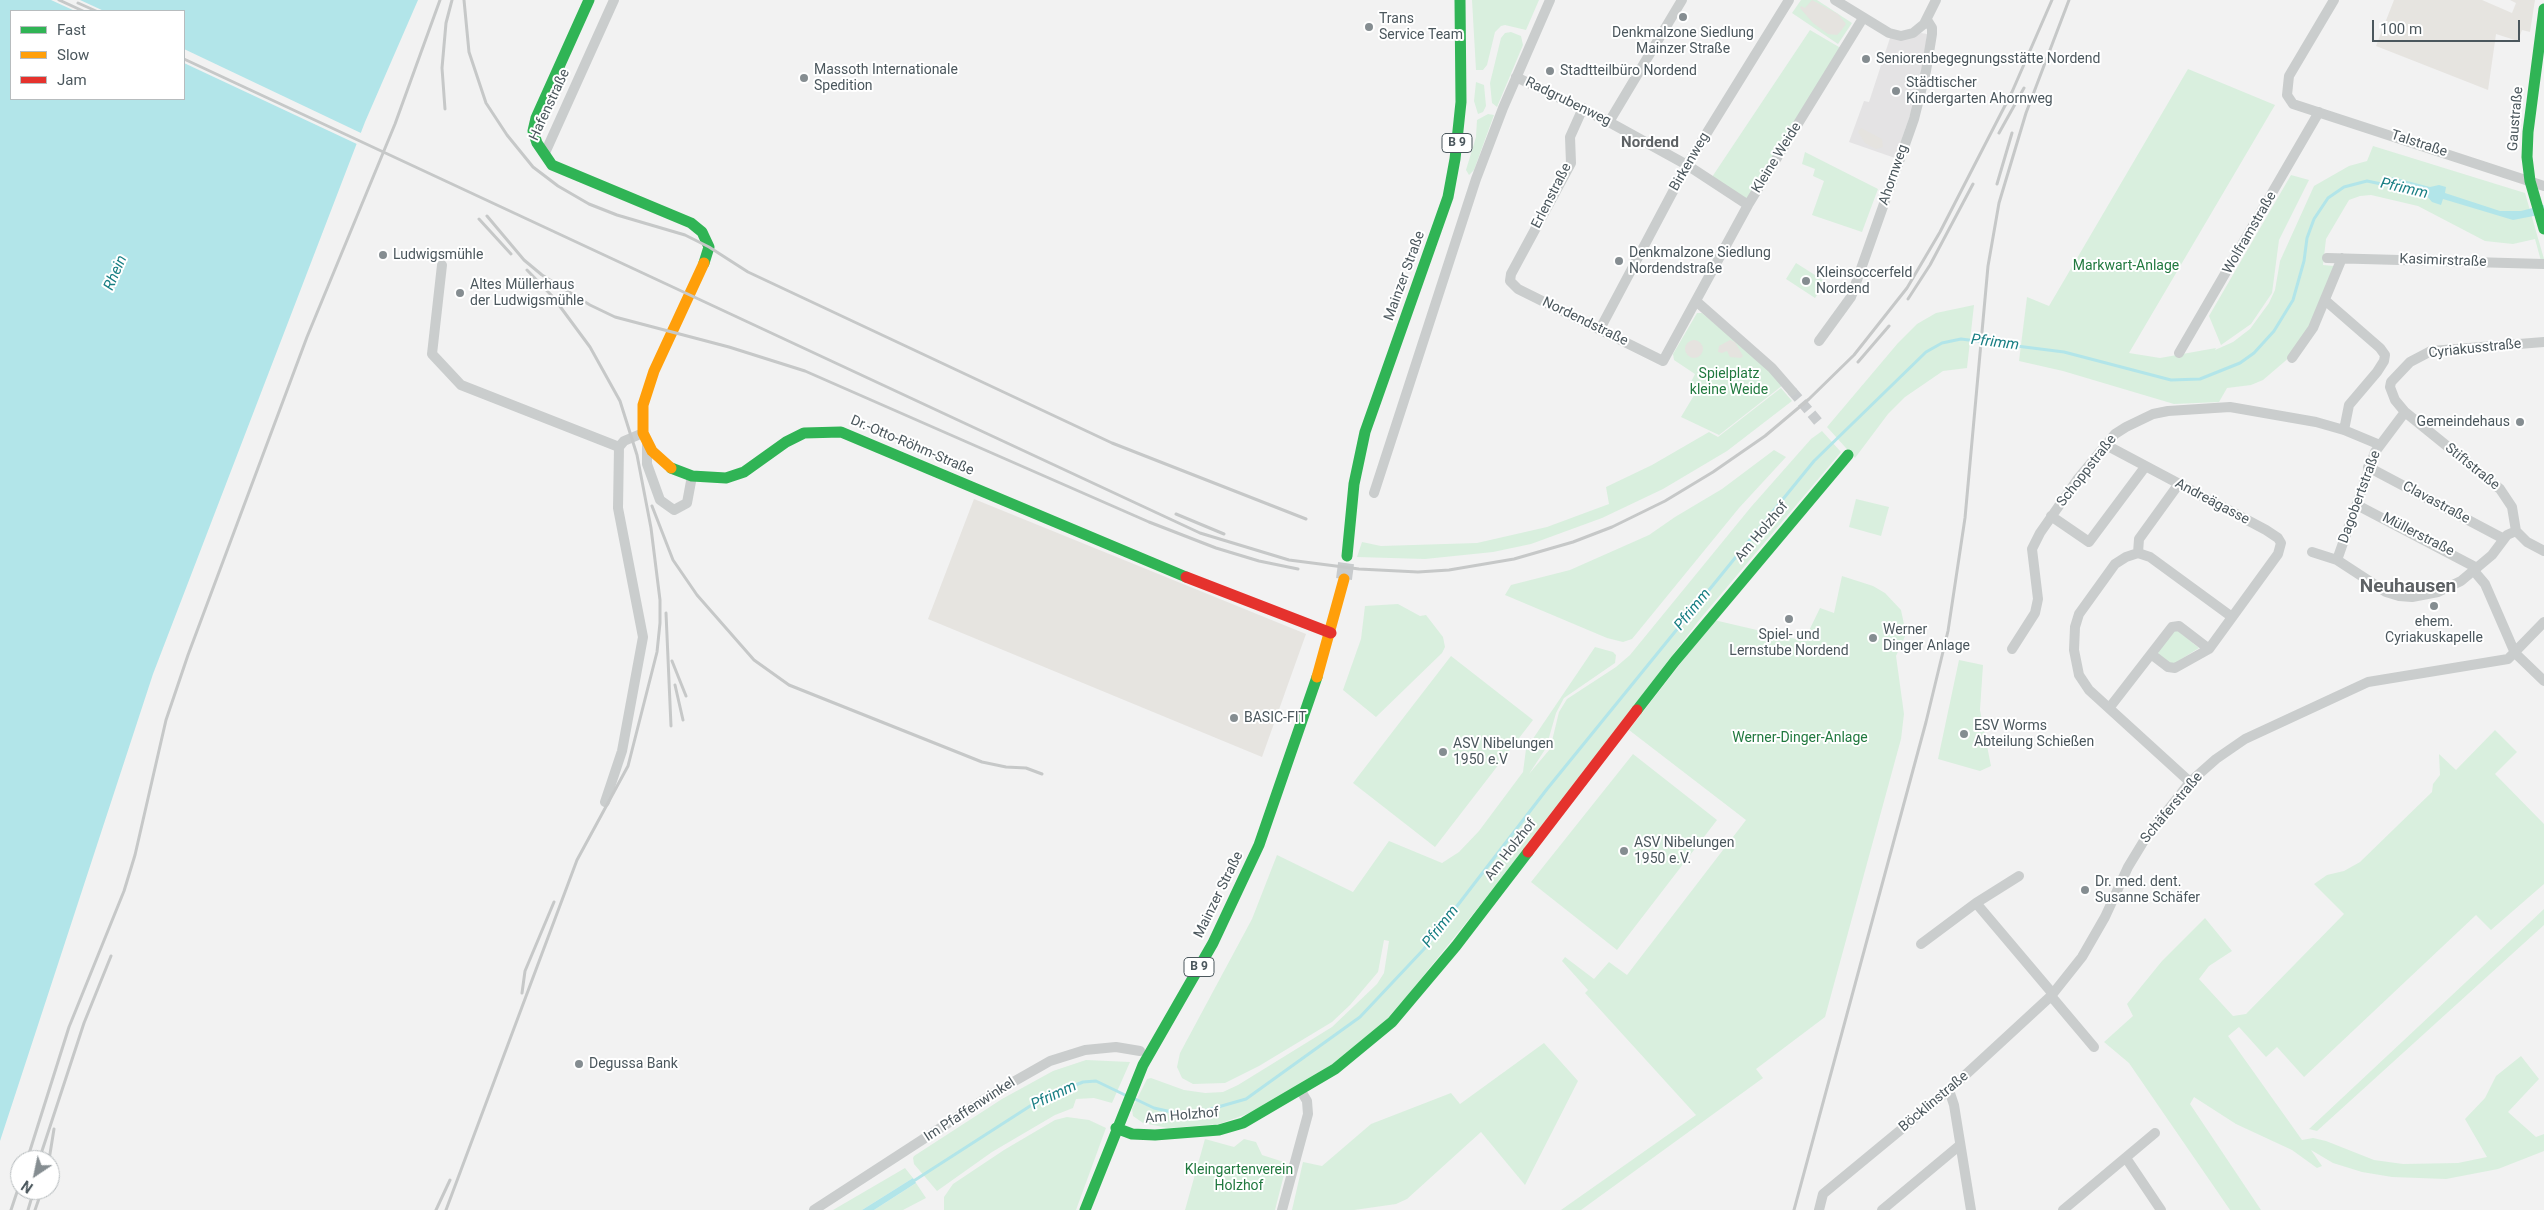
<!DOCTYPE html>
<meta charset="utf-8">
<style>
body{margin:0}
#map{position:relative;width:2544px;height:1210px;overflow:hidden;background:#f2f2f2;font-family:Roboto,sans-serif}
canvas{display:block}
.legend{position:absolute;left:10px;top:10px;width:175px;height:90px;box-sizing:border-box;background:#fff;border:1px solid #b7bcbe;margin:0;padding:6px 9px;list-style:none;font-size:15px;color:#4b575d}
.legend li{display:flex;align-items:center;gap:10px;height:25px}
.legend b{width:25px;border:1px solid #b7bcbe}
.north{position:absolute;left:10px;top:1150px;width:50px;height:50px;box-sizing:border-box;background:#fff;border:1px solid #b7bcbe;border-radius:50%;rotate:214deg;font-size:14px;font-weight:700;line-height:20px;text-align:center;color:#4b575d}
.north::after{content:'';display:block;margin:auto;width:18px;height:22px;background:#858d91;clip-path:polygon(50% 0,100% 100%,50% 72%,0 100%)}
.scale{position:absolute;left:2372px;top:20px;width:148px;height:22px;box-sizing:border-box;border:2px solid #4b575d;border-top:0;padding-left:6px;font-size:15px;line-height:18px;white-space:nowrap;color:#4b575d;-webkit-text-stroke:4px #fff;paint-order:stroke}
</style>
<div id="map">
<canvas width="2544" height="1210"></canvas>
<ul class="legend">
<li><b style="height:6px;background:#30b455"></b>Fast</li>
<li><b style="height:6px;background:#ff9f0a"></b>Slow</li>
<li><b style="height:6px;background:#e5322d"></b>Jam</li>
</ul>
<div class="north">N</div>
<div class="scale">100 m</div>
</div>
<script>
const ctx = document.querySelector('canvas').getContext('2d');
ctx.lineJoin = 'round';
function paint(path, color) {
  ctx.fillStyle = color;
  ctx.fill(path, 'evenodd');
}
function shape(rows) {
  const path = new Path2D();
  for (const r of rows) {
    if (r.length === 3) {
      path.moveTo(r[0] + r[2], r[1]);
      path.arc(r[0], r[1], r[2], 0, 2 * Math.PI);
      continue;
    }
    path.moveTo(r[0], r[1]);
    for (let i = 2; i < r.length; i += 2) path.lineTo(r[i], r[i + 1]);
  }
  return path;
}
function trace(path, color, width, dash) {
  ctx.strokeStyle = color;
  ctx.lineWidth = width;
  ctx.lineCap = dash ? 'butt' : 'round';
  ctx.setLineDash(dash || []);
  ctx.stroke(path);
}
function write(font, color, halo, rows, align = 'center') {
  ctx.font = font + ' Roboto,sans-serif';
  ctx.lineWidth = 4;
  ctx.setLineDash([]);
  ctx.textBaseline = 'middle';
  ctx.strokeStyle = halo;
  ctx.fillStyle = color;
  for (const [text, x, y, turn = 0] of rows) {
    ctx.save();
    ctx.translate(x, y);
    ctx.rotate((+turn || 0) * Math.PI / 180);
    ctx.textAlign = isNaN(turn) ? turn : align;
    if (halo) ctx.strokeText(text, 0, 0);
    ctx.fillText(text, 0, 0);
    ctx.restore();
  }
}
paint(shape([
 [2394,0,2482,0,2512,13,2516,3,2510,0,2535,0,2530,32,2522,30,2518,41,2496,34,2488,90,2376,46],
 [974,499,1306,634,1262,757,928,619]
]), '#e6e4e0');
paint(shape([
 [1921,33,1927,34,1922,81,1895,158,1849,142,1864,101,1869,102,1890,38,1911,38]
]), '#e4e3e4');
paint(shape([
 [1472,0,1539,0,1526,30,1505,25,1501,26,1495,32,1487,65,1483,70,1476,70],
 [1801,0,1817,0,1852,23,1838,44,1792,13],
 [1810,30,1844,50,1748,202,1712,177],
 [1511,32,1521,36,1523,45,1497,107,1492,103,1490,83,1501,38,1505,33],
 [2188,69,2275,105,2129,353,2160,358,2216,348,2215,350,2233,342,2250,329,2269,303,2275,290,2280,261,2314,186,2349,166,2367,161,2373,146,2525,193,2544,259,2541,261,2535,239,2513,244,2485,241,2418,206,2371,195,2360,196,2349,200,2326,239,2323,265,2334,266,2319,312,2291,356,2263,380,2251,385,2227,388,2219,402,2174,404,2063,371,2019,361,2027,297,2049,306],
 [1476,82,1484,85,1486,106,1483,112,1478,114,1474,101],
 [1488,114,1494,115,1474,170,1469,175,1466,170,1476,137,1477,120],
 [1805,152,1878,189,1862,232,1812,215,1824,181,1813,176,1815,169,1802,164],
 [2291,175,2309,180,2279,240,2272,293,2251,324,2221,345,2209,316],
 [1796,263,1826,282,1815,298,1786,279],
 [1974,305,1967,368,1943,371,1905,397,1888,414,1855,458,1827,427,1898,343,1917,324,1936,313],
 [1697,313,1702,313,1772,372,1783,385,1719,435,1681,417,1696,392,1691,382,1695,374,1674,360,1673,354],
 [1781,388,1792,401,1727,451,1663,489,1602,518,1531,544,1493,552,1425,559,1357,557,1362,542,1381,546,1477,543,1547,527,1609,504,1606,487,1652,465,1709,432,1718,437],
 [1822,431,1841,452,1700,619,1518,858,1407,996,1378,1029,1332,1065,1259,1109,1244,1115,1219,1124,1168,1128,1143,1123,1133,1116,1132,1109,1147,1079,1151,1078,1184,1090,1205,1093,1223,1092,1238,1085,1332,1027,1377,984,1384,973,1389,941,1384,940,1378,972,1350,1005,1332,1022,1259,1066,1225,1083,1193,1084,1182,1078,1177,1067,1180,1053,1252,919,1277,855,1353,892,1389,841,1442,863,1459,852,1479,831,1523,772,1526,749,1595,647,1613,652,1616,655,1615,663,1564,698,1556,713,1546,748,1529,774,1550,749,1559,712,1567,699,1616,667,1630,655,1751,507,1811,439],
 [1774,450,1786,457,1739,508,1632,639,1623,642,1607,638,1505,595,1511,585,1570,570,1649,535,1675,517,1722,489],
 [1856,499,1889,507,1881,536,1849,527],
 [1842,576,1873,586,1885,593,1901,610,1906,634,1896,656,1904,714,1901,739,1825,1017,1756,1069,1763,1078,1581,1210,1561,1210,1696,1115,1585,993,1588,990,1562,961,1565,957,1594,979,1609,962,1627,975,1746,820,1629,730,1714,620,1804,641,1820,608,1834,613],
 [1398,604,1420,616,1426,615,1443,637,1445,647,1442,653,1376,717,1343,690,1361,639,1365,606],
 [2177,630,2199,648,2172,665,2158,655,2159,649,2171,633],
 [1451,656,1533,720,1435,847,1353,783],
 [1959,660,1983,665,1980,710,1991,766,1980,771,1938,759],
 [2495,730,2517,752,2495,774,2544,824,2544,884,2491,930,2476,915,2304,1077,2277,1047,2266,1057,2239,1027,2228,1036,2302,1140,2313,1138,2326,1141,2374,1160,2403,1164,2458,1163,2487,1157,2465,1119,2485,1098,2496,1076,2521,1056,2539,1079,2508,1112,2536,1137,2544,1134,2544,1151,2498,1169,2446,1179,2392,1177,2362,1172,2333,1163,2311,1150,2322,1166,2317,1168,2292,1150,2236,1124,2194,1097,2190,1104,2261,1210,2230,1210,2129,1063,2104,1042,2133,1016,2127,1004,2162,961,2205,918,2232,951,2209,966,2199,979,2233,1016,2246,1014,2344,914,2314,884,2327,875,2344,871,2360,862,2432,792,2433,784,2440,775,2439,754,2456,770],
 [1633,754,1717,820,1617,950,1531,882],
 [2544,909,2544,925,2317,1131,2309,1129],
 [1544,1043,1578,1081,1525,1185,1481,1132,1407,1199,1396,1204,1354,1210,1292,1210,1303,1162,1322,1166,1371,1124,1451,1093,1460,1104],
 [1086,1060,1130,1062,1112,1103,1094,1098,1076,1099,1073,1108,1055,1115,992,1152,937,1191,914,1164,913,1158,914,1156,1002,1099,1053,1071],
 [1067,1117,1089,1120,1106,1128,1076,1210,944,1210,944,1197,953,1184,1004,1150,1055,1120],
 [1205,1139,1234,1147,1244,1139,1256,1142,1262,1155,1287,1163,1275,1210,1185,1210],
 [905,1168,913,1178,862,1210,833,1210],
 [916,1183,926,1198,903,1210,874,1210]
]), '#d9efde');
paint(shape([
 [1812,0,1838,14,1846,24,1840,32,1837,35,1828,34,1813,23,1800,8,1801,6,1805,8],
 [1861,128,1882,139,1883,147,1876,149,1865,143,1858,132],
 [1694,349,9],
 [1730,340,1735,342,1743,356,1741,358,1730,357,1727,351,1722,353,1718,352,1719,346]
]), '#e5e3df');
paint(shape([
 [0,0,418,0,365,122,153,674,0,1141],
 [11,11,184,11,184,99,11,99],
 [2392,177,2430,187,2439,185,2446,187,2445,193,2500,211,2521,211,2544,205,2544,214,2513,220,2443,199,2441,205,2432,202,2425,194,2391,183],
 [913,1178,916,1183,874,1210,862,1210]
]), '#b2e5e9');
paint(shape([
 [51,0,80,0,104,11,75,11],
 [184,49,363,134,359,145,184,63]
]), '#f2f2f2');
trace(shape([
 [1133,1098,1154,1108,1176,1113,1197,1113,1246,1099,1360,1017,1424,949,1547,789,1814,461,1926,352,1942,343,1961,339,2064,352,2171,380,2200,379,2240,363,2254,353,2274,331,2293,300,2304,261,2307,238,2314,219,2328,198,2344,187,2367,181,2420,192],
 [912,1182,1041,1099,1083,1082,1096,1081,1125,1095]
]), '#b2e5e9', 3);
trace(shape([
 [1792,391,1821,425]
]), '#c8cbcd', 10, [10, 5]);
trace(shape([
 [1344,579,1347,556]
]), '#c8cbcd', 16, [16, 8]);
trace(shape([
 [1835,0,1889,33,1901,36,1913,33,1924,24,1936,0],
 [2334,0,2289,76,2287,95,2293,104,2544,186],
 [1516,77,1609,122,1687,165,1748,205],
 [1583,108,1570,137,1571,163,1511,274,1510,281,1518,289,1663,361,1748,205,1863,18],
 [1609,122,1682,0],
 [545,153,614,0],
 [2327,258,2544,264],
 [442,265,432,354,461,385,619,447,624,441,643,433],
 [1696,301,1772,368,1792,391],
 [2326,301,2380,348,2385,355,2384,361,2377,372,2349,405,2344,430],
 [1600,329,1687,165,1789,0],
 [1819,341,1851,297,1914,119,1926,71,1932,34,1932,28,1927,20],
 [2544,342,2431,351,2410,362,2391,382,2390,387,2395,400,2405,412,2500,489,2512,507,2516,531,2527,542,2544,551],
 [2179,353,2319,112],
 [2292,358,2313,328,2342,258],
 [647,443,647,464,660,500,674,510,687,503,692,476],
 [2106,445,2266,530,2278,538,2281,543,2278,554,2209,649,2179,626,2172,627,2110,707],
 [2368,467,2504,539],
 [2178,485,2139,539,2138,553,2126,557,2115,564,2079,614,2075,627,2074,650,2079,675,2089,690,2190,782],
 [1374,493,1476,179,1503,108,1550,0],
 [2357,505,2477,568],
 [2051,516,2089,542,2145,467],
 [2312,552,2337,560,2386,592,2399,596,2412,597,2438,592,2461,581,2492,555,2507,535,2516,531],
 [2138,553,2150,557,2232,617],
 [2337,560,2375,452,2405,412],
 [2474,571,2485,584,2515,653,2544,681],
 [2012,649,2035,613,2038,599,2032,549,2040,533,2077,480,2115,434,2126,427,2153,414,2168,411,2230,407,2316,422,2344,430,2380,445],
 [2151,654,2168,667,2175,668,2209,649],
 [605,802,622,751,643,637,618,508,619,447],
 [1976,903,2053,994],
 [1921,944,1976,903,2019,876],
 [2051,996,2094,1047],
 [1949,1090,1954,1105,1971,1210],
 [2126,1158,2161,1210],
 [814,1210,999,1090,1050,1061,1085,1050,1116,1047,1140,1051],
 [1282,1210,1308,1114,1307,1101,1301,1091],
 [1819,1210,1823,1194,1949,1090,2051,996,2082,957,2105,917,2128,867,2145,839,2190,782,2216,759,2245,739,2368,682,2508,659,2544,622],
 [1882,1210,1960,1145],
 [2063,1210,2155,1133]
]), '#cacdcd', 10);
trace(shape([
 [589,0,536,118,533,131,537,143,552,165,691,223,702,232,709,247,704,263],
 [2544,9,2528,132,2527,157,2530,181,2544,229],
 [671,468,692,476,726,478,744,472,786,442,804,433,841,432,1186,577],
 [1347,556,1354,484,1365,432,1448,197,1455,159,1461,102,1460,0],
 [1637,710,1675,661,1848,455],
 [1116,1128,1132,1134,1155,1135,1219,1130,1243,1123,1335,1069,1392,1022,1456,946,1528,852],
 [1085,1210,1143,1065,1213,943,1259,845,1317,677]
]), '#30b455', 11);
trace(shape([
 [671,468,652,451,643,433,643,405,654,371,704,263],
 [1317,677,1344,579]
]), '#ff9f0a', 11);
trace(shape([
 [1186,577,1331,633],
 [1528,852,1637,710]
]), '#e5322d', 11);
trace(shape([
 [59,0,83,11],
 [464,0,469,52,486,103,507,135,533,167,558,186,589,204,617,215,685,235,709,247,748,272,1112,443,1306,519],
 [78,3,96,11],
 [184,59,1200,533,1289,560,1359,569,1418,572,1449,570,1514,559,1573,542,1612,527,1665,501,1713,472,1765,436,1809,399,1854,355,1907,288,1940,232,2012,92,2052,0],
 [445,109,442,68,446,23,452,0],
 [1999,133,2024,88],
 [1997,184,2012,133],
 [487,216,524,260,542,275,590,305,615,317,729,347,805,371,1149,522,1216,548,1259,561,1298,569],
 [479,219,511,254],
 [1908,299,1930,265,1973,184],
 [1858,362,1889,326],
 [652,506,673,560,697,595,754,660,789,685,982,762,1006,767,1026,768,1042,774],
 [1176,514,1224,534],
 [666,613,671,726],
 [672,661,686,696],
 [675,685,683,720],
 [522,993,525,971,554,902],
 [27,1160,69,1027,124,891,135,855,166,720,188,655,307,337,395,124,440,0],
 [39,1160,84,1023,111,956],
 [49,1160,54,1129],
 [11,1210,20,1183],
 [28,1210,34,1190],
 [35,1210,42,1190],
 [436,1210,450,1180],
 [446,1210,577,860,628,766,657,652,660,623,660,600,651,528,637,455,620,401,590,347,553,297,527,270],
 [1794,1210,1926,722,1948,631,1965,518,1988,266,1999,203,2026,113,2069,0]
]), '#c6c8c8', 3);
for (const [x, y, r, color] of [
 [1683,17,5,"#858d91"],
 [1369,27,5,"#858d91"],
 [1866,59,5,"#858d91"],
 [1550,71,5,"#858d91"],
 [804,78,5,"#858d91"],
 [1896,91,5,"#858d91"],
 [383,255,5,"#858d91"],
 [1619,261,5,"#858d91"],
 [1806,281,5,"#858d91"],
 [460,293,5,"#858d91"],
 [2520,422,5,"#858d91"],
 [2434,606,5,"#858d91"],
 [1789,619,5,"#858d91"],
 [1873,638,5,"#858d91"],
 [1234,718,5,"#858d91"],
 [1964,734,5,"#858d91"],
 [1443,752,5,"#858d91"],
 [1624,851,5,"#858d91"],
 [2085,890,5,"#858d91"],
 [579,1064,5,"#858d91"]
]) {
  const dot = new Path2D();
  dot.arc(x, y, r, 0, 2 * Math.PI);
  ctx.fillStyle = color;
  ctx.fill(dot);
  trace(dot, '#fff', 2);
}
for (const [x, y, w] of [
 [1457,143,30],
 [1199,967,30]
]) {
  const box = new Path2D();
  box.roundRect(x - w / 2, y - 9.5, w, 19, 4);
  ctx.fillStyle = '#fff';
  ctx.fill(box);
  trace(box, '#4b575d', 1);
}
write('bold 12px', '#4b575d', null, [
 ["B 9",1457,143],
 ["B 9",1199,967]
]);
write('14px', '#4b575d', '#fff', [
 ["Trans",1379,19],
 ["Service Team",1379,35],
 ["Denkmalzone Siedlung",1683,33,"center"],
 ["Mainzer Straße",1683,49,"center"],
 ["Seniorenbegegnungsstätte Nordend",1876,59],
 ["Massoth Internationale",814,70],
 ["Spedition",814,86],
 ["Stadtteilbüro Nordend",1560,71],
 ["Städtischer",1906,83],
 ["Kindergarten Ahornweg",1906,99],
 ["Denkmalzone Siedlung",1629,253],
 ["Nordendstraße",1629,269],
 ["Ludwigsmühle",393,255],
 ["Kleinsoccerfeld",1816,273],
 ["Nordend",1816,289],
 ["Altes Müllerhaus",470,285],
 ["der Ludwigsmühle",470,301],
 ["Gemeindehaus",2510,422,"right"],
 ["ehem.",2434,622,"center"],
 ["Cyriakuskapelle",2434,638,"center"],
 ["Werner",1883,630],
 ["Dinger Anlage",1883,646],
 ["Spiel- und",1789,635,"center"],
 ["Lernstube Nordend",1789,651,"center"],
 ["BASIC-FIT",1244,718],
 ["ESV Worms",1974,726],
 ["Abteilung Schießen",1974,742],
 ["ASV Nibelungen",1453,744],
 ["1950 e.V",1453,760],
 ["ASV Nibelungen",1634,843],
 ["1950 e.V.",1634,859],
 ["Dr. med. dent.",2095,882],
 ["Susanne Schäfer",2095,898],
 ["Degussa Bank",589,1064]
], 'left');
write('14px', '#4b575d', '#fff', [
 ["Radgrubenweg",1568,102,26],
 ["Hafenstraße",550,105,-65],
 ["Gaustraße",2516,119,-85],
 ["Talstraße",2419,144,18],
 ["Kleine Weide",1777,158,-58],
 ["Birkenweg",1690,162,-60],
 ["Ahornweg",1894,175,-71],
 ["Erlenstraße",1552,196,-63],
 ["Wolframstraße",2250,233,-60],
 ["Kasimirstraße",2443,261,2],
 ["Mainzer Straße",1405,276,-70],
 ["Nordendstraße",1585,322,26],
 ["Cyriakusstraße",2475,349,-6],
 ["Dr.-Otto-Röhm-Straße",912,446,23],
 ["Stiftstraße",2472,467,39],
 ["Schoppstraße",2087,471,-52],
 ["Dagobertstraße",2360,497,-70],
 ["Andreägasse",2212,502,28],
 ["Clavastraße",2436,503,28],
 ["Am Holzhof",1762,532,-50],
 ["Müllerstraße",2418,535,27],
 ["Schäferstraße",2172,808,-50],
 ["Am Holzhof",1511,850,-52],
 ["Mainzer Straße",1219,895,-64],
 ["Böcklinstraße",1934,1102,-40],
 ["Im Pfaffenwinkel",970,1110,-33],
 ["Am Holzhof",1182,1116,-5]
]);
write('14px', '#21793f', '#fff', [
 ["Markwart-Anlage",2126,266],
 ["Spielplatz",1729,374],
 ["kleine Weide",1729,390],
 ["Werner-Dinger-Anlage",1800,738],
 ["Kleingartenverein",1239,1170],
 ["Holzhof",1239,1186]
]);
write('bold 15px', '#5e6265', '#fff', [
 ["Nordend",1650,143]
]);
write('italic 15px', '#187e83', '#fff', [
 ["Pfrimm",2404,189,13],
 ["Rhein",116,273,-67],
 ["Pfrimm",1995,343,7],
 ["Pfrimm",1693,610,-51],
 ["Pfrimm",1441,927,-52],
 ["Pfrimm",1054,1096,-25]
]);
write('bold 19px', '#5e6265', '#fff', [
 ["Neuhausen",2408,587]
]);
</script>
